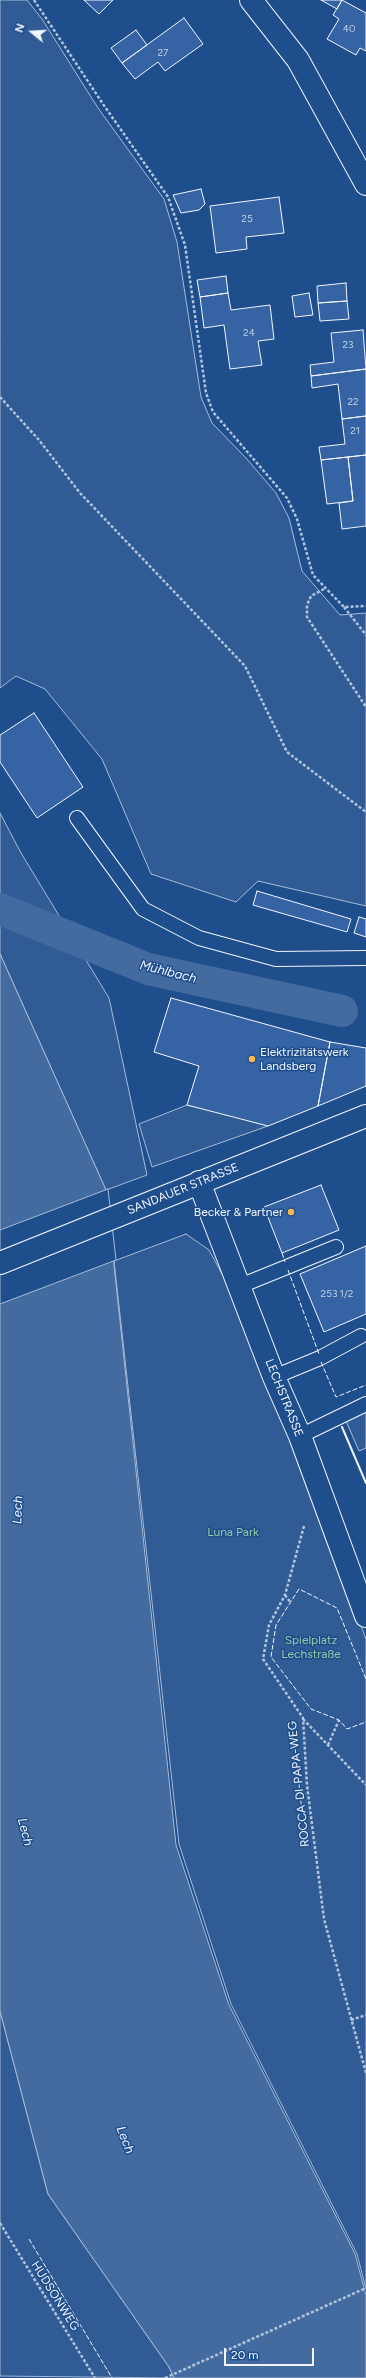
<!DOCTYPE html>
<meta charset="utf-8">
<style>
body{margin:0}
#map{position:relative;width:366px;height:2378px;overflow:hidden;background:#1f4e8c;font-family:Figtree,sans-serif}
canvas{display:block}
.north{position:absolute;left:12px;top:12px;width:40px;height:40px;-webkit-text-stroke:3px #1f4e8c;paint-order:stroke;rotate:288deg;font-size:11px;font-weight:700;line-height:16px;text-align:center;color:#f2f6ff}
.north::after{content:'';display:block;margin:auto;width:14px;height:18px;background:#f2f6ff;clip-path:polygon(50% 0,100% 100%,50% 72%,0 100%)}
.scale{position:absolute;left:224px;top:2348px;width:90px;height:18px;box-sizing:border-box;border:2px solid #f2f6ff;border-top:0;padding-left:5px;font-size:12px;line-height:14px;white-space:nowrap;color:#f2f6ff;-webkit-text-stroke:3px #1f4e8c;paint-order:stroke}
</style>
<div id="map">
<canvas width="366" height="2378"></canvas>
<div class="north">N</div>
<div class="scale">20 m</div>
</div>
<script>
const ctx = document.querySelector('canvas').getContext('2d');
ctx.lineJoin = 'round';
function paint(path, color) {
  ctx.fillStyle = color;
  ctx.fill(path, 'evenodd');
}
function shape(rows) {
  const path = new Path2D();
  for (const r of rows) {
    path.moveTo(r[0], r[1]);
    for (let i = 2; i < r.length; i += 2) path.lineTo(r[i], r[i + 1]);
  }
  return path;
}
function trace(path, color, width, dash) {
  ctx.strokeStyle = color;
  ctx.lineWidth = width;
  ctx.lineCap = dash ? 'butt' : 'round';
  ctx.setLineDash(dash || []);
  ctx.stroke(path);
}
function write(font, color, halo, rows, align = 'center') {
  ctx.font = font + ' Figtree,sans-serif';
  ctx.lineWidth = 3;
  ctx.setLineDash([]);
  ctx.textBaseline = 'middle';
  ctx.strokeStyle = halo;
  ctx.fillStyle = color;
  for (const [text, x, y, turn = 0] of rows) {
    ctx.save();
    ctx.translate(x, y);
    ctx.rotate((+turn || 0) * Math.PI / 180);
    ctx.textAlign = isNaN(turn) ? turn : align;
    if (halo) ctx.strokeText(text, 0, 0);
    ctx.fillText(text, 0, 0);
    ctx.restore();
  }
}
const built = shape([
 [0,0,27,0,42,19,98,108,164,199,177,242,201,397,212,423,246,458,276,493,289,518,302,571,340,615,366,613,366,906,258,881,236,902,151,874,102,759,45,689,16,676,0,688,0,0],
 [0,813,21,853,109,998,147,1175,106,1190,0,954,0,813],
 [187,1105,221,1113,268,1126,152,1167,139,1124,187,1105],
 [186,1234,209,1250,233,1294,294,1442,366,1639,366,2289,357,2254,231,2004,179,1844,114,1261,186,1234],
 [366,1404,366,1448,359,1451,343,1414,366,1404],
 [0,2011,48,2194,169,2367,174,2378,0,2376,0,2011]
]);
paint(built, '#305b95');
trace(built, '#a8bbd7', 1);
const water = shape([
 [0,954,106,1190,176,1845,229,2005,355,2254,366,2295,366,2378,174,2378,169,2367,48,2194,0,2011,0,954]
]);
paint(water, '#446ba0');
trace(water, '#a8bbd7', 1);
const pier = shape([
 [108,1189,116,1260,0,1304,0,1230,108,1189]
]);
paint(pier, '#1f4e8c');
trace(pier, '#a8bbd7', 1);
trace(shape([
 [0,909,148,969,342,1011]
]), '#446ba0', 32);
const building = shape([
 [84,0,113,0,99,14,84,0],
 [321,0,342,0,337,9,321,0],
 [342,0,366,13,366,51,360,48,356,55,327,39,339,19,333,15,342,0],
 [184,18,203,44,165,71,158,62,135,79,122,63,184,18],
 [136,30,147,45,122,63,111,48,136,30],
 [201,189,205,204,199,210,181,213,173,195,201,189],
 [279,197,284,233,246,237,247,249,216,253,210,206,279,197],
 [226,276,228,293,200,297,197,280,226,276],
 [346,283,347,301,318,303,317,286,346,283],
 [228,293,231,310,270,305,274,339,258,341,262,365,230,369,224,325,204,328,200,297,228,293],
 [309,293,313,315,295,317,292,296,309,293],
 [347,301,349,319,320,321,318,303,347,301],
 [363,330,366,369,311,376,310,365,334,362,331,333,363,330],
 [366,369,366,416,342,419,338,384,312,388,311,376,366,369],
 [366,416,366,455,321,460,319,447,345,444,342,419,366,416],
 [366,455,366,526,342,529,339,503,353,501,348,457,366,455],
 [348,457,353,501,327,504,321,460,348,457],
 [34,713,83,787,37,818,0,762,0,735,34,713],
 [257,891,351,919,347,932,253,905,257,891],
 [359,917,366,919,366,937,354,933,359,917],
 [171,998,330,1042,318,1106,268,1126,187,1105,199,1066,154,1052,171,998],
 [330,1042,366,1048,366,1086,318,1106,330,1042],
 [321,1185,339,1230,282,1253,264,1207,321,1185],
 [366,1246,366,1314,324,1332,300,1274,366,1246]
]);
paint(building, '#3563a3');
trace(building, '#f2f6ff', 1);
const service = shape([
 [77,818,143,909,199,938,276,959,366,958],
 [240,1286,336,1247],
 [274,1377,320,1358,361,1336],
 [300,1436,366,1404]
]);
const minor = shape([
 [251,0,298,60,366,184],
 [199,1182,274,1377,300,1436,366,1616],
 [0,1263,366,1116]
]);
trace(service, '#f2f6ff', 16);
trace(minor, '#f2f6ff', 24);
trace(shape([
 [34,0,103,104,168,197,185,245,206,393,213,412,287,498,297,519,313,575,344,607,366,606],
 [0,397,39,440,80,493,245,666,287,752,366,812],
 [324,589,311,596,307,605,307,617,366,707],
 [344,607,366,635],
 [304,1526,285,1595,269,1625,263,1659,303,1718,307,1785,324,1919,366,2073],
 [285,1595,291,1603],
 [303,1719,366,1785],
 [328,1745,339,1720],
 [351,2020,366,2015],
 [0,2223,95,2378],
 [165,2378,366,2288]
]), '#b3c4dc', 2.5, [3, 2]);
trace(service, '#1f4e8c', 14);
trace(minor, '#1f4e8c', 22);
trace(shape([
 [282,1253,285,1262],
 [288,1270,319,1354],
 [321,1362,336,1397,366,1385],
 [366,1679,337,1608,299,1589,276,1625,271,1657,311,1709,339,1720,347,1729,366,1722],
 [29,2239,112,2378]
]), '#f2f6ff', 1, [5, 2]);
trace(shape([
 [342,1427,366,1483]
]), '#f2f6ff', 2);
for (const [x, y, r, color] of [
 [252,1059,4,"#ffb74d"],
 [291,1212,4,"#ffb74d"]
]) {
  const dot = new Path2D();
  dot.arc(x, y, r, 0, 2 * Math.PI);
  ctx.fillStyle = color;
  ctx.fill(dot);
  trace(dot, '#1f4e8c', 1.5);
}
write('10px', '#c3d1e8', null, [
 ["40",349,29],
 ["27",163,53],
 ["25",247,219],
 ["24",249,333],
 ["23",348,345],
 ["22",353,402],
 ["21",355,431],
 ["253 1/2",337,1294]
]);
write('12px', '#f2f6ff', '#1f4e8c', [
 ["Elektrizitätswerk",260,1052],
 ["Landsberg",260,1066],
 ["Becker & Partner",283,1212,"right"]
], 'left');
write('12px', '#f2f6ff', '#1f4e8c', [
 ["SANDAUER STRASSE",183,1189,-22],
 ["LECHSTRASSE",284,1398,68],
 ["ROCCA-DI-PAPA-WEG",299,1784,-96],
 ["HUDSONWEG",55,2296,58]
]);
write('12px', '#97c8a6', '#1f4e8c', [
 ["Luna Park",233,1532],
 ["Spielplatz",311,1640],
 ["Lechstraße",311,1654]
]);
write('italic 13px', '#f2f6ff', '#1f4e8c', [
 ["Mühlbach",168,972,14],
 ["Lech",18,1510,-88],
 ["Lech",25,1832,75],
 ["Lech",125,2140,68]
]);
</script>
